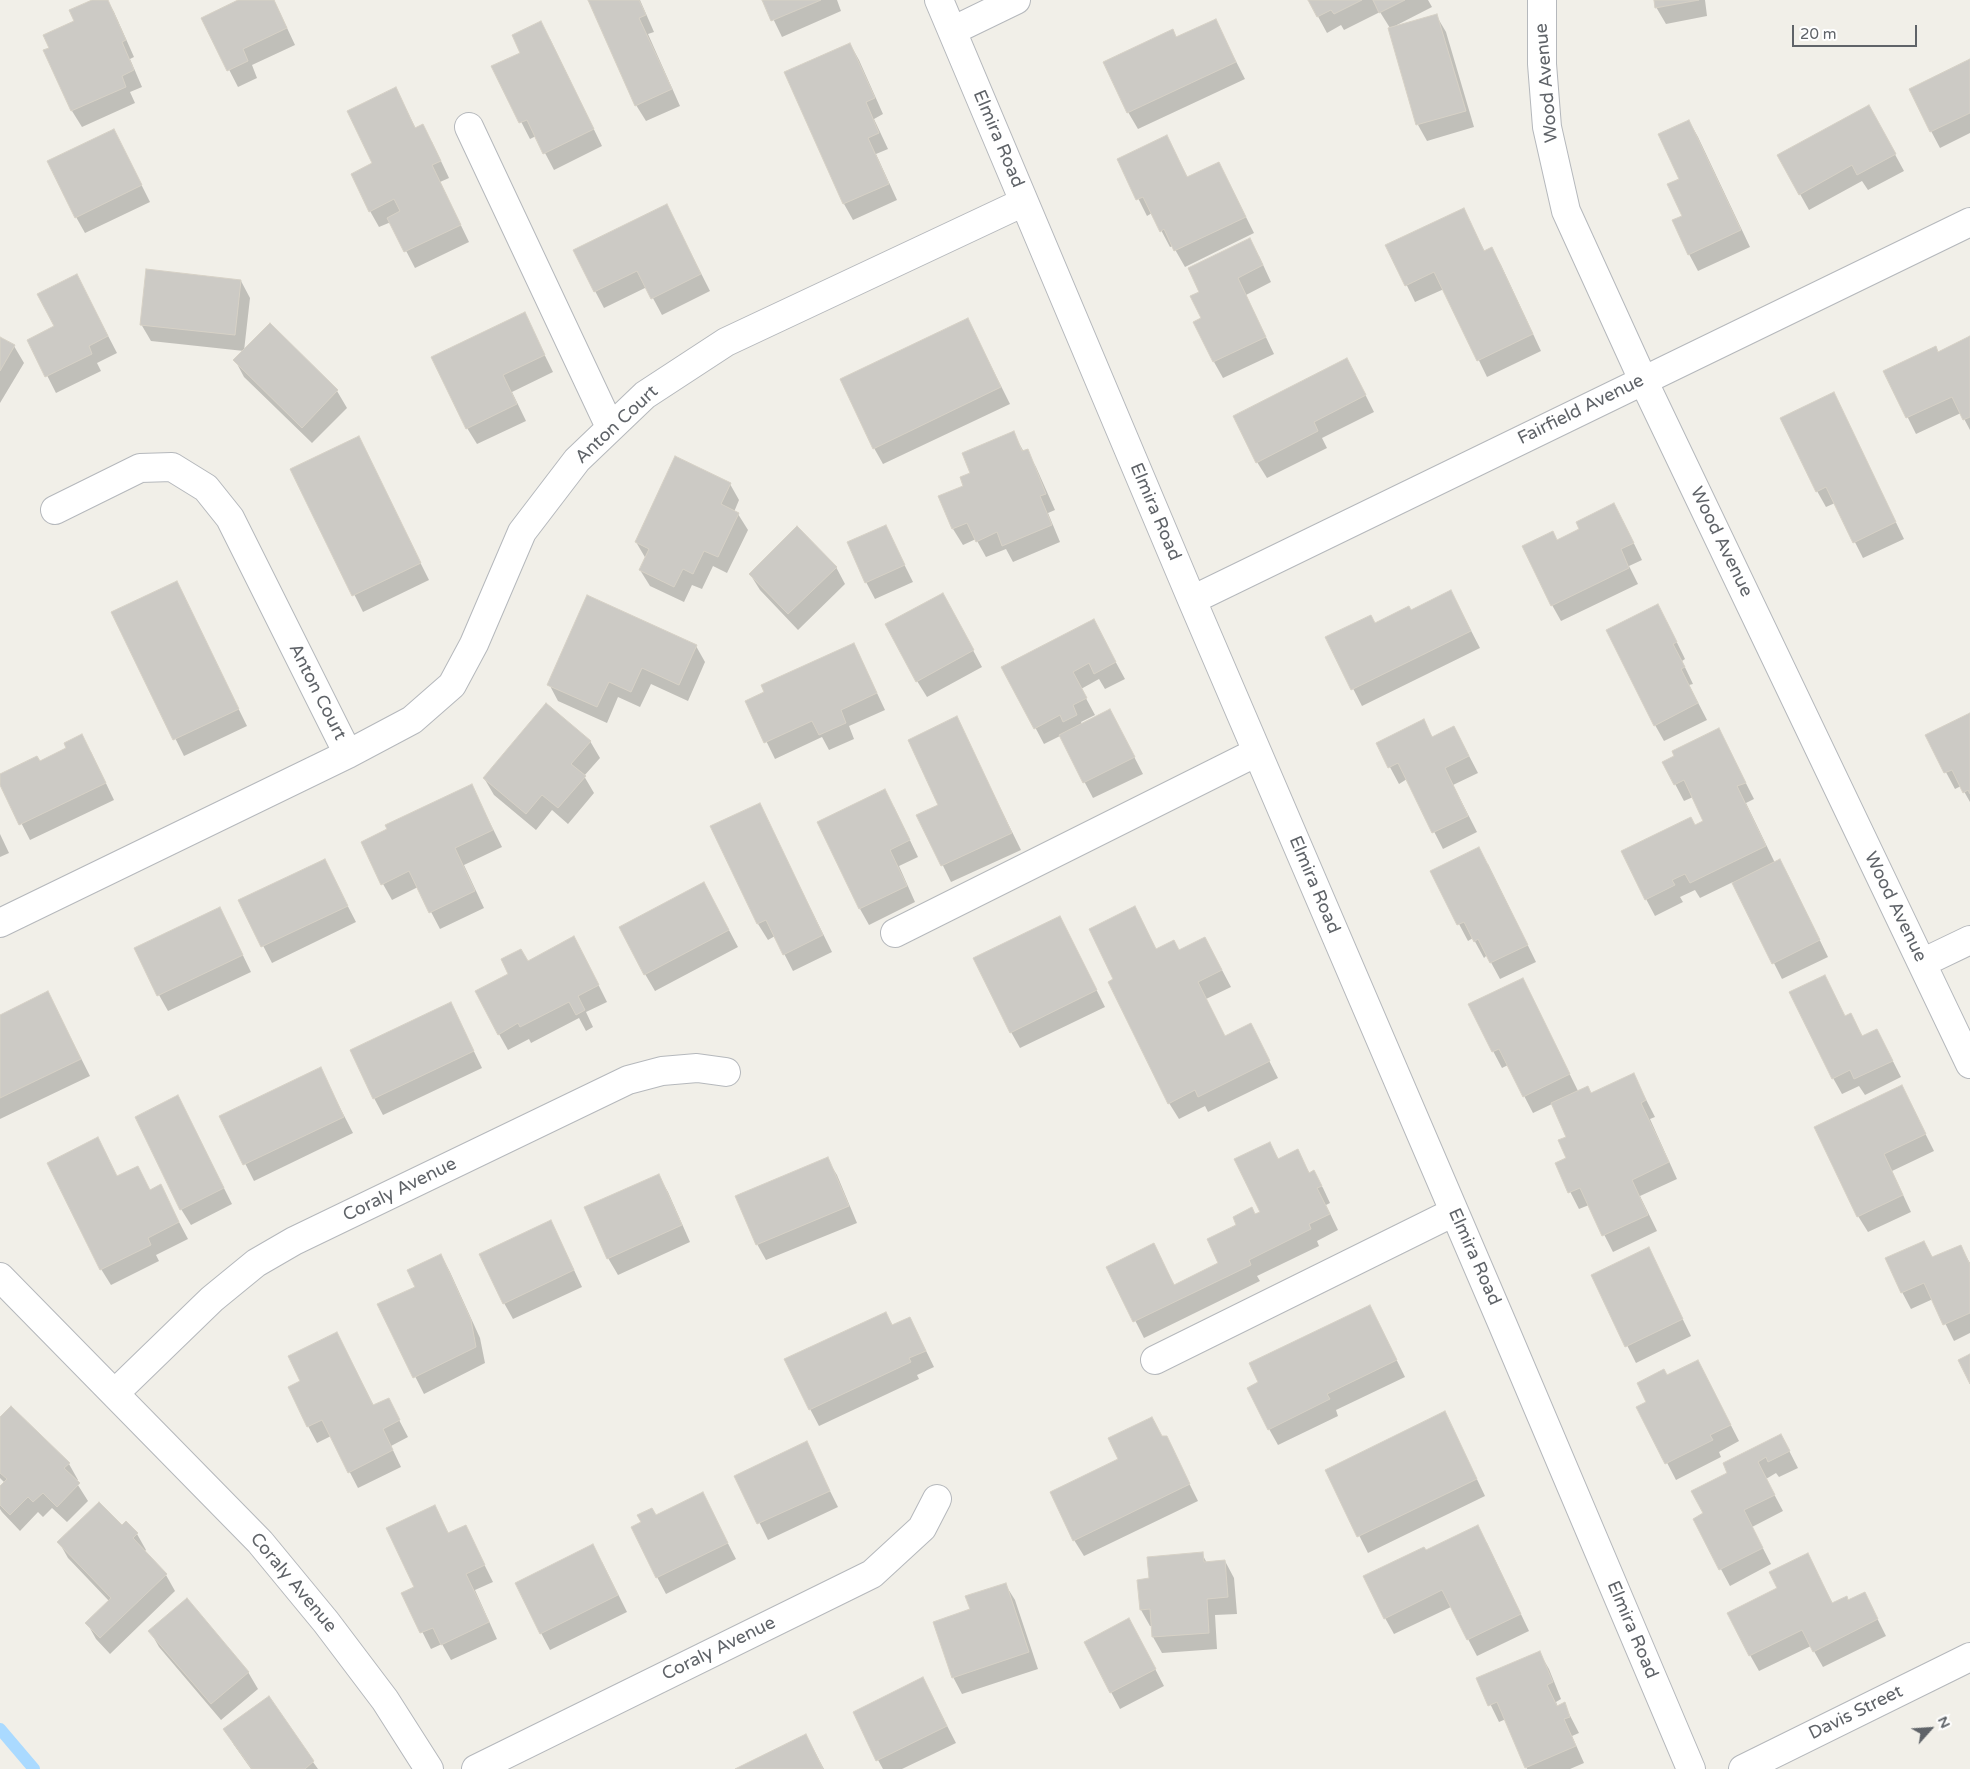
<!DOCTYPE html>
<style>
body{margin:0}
#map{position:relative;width:1970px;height:1769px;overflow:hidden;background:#f1efe8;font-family:"Varela Round",sans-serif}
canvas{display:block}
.north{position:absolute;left:1905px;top:1704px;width:50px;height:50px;-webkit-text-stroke:4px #fff;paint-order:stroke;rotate:64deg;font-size:14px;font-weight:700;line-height:20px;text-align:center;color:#5f6368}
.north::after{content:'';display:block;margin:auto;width:18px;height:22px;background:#5f6368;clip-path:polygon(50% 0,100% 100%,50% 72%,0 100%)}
.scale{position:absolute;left:1792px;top:25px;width:125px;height:22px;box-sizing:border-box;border:2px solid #5f6368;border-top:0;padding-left:6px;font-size:15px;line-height:18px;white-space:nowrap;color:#5f6368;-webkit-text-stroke:4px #fff;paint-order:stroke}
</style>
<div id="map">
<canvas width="1970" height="1769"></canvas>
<div class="north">N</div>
<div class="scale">20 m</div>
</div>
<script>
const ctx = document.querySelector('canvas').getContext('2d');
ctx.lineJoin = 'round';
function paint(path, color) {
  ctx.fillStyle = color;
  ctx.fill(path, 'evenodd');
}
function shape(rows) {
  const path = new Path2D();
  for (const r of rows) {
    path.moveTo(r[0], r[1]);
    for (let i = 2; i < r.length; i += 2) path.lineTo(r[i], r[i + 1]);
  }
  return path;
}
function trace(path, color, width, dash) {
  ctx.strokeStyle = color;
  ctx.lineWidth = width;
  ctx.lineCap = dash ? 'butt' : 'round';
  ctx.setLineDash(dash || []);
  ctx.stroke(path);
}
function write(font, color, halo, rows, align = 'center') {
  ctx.font = font + ' "Varela Round",sans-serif';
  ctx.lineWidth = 4;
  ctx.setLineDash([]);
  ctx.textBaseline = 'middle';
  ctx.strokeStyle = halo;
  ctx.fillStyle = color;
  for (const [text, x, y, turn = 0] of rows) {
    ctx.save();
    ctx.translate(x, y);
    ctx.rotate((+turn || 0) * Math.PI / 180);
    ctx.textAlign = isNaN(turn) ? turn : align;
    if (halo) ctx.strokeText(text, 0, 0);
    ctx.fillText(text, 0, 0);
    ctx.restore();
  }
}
paint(shape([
 [96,0,107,0,114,12,134,57,130,59,142,87,130,92,135,103,82,127,72,111,45,50,50,48],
 [241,0,274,0,295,45,252,65,257,78,238,87,203,19],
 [589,0,640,0,654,32,648,34,680,106,646,121,636,105],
 [764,0,837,0,841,11,782,37],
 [1309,0,1428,0,1432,7,1393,27,1436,15,1446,32,1474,127,1427,141,1418,125,1390,28,1380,12,1344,30,1341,25,1327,33],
 [1655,0,1705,0,1707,16,1666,24,1656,7],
 [1215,20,1245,79,1138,129,1128,112,1173,30,1177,38],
 [550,39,602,146,554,170,536,136,530,139,493,67],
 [850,44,859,60,883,114,874,119,888,149,876,154,897,200,853,220,844,204,785,73],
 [1970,61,1970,133,1940,148,1931,131],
 [396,89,416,129,432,142,449,178,440,182,469,242,415,268,391,222,379,227,370,211,374,164],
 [1689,121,1698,137,1750,247,1698,271,1689,254,1681,179],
 [1878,123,1904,171,1868,190,1862,181,1809,210,1800,194],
 [1167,137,1188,178,1227,179,1254,233,1185,267,1173,246,1170,247,1152,213,1147,216,1119,160],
 [122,146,150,202,85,233,76,217],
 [667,206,710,291,662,315,647,287,604,308,595,291],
 [1463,209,1485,252,1492,249,1501,265,1541,351,1487,377,1444,289,1415,302,1387,245],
 [1259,256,1271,282,1246,295,1274,354,1223,378,1214,362,1203,319,1192,297],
 [77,276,117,353,97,363,101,371,56,393,29,340,55,327],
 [241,281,250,298,244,351,270,325,337,391,347,408,312,443,244,377,235,360,244,351,151,341,141,324],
 [524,313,553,372,512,392,526,421,477,444,467,428],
 [968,320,1010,404,883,464,874,448],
 [1970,337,1970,430,1961,413,1916,434,1885,372,1938,353],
 [0,338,14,346,24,363,0,403],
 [1356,376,1374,412,1322,438,1327,448,1267,478,1257,462],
 [1834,394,1904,539,1863,558,1835,503,1826,507,1817,491],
 [1013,433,1024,452,1027,451,1036,467,1055,510,1048,513,1060,542,1013,562,1006,549,986,557,976,539,963,545,953,529,940,497,965,486,972,473],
 [358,438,429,580,363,612,292,470],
 [730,484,739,500,734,512,738,514,748,530,727,573,713,566,702,589,692,585,684,602,650,586,640,570,646,559,636,542],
 [1623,521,1642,560,1629,566,1638,584,1561,621,1552,605,1557,541],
 [885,526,913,582,875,599,866,582],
 [836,567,845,584,798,630,760,590,750,574],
 [176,582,247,726,184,756,113,613],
 [1451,592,1480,648,1362,706,1327,638,1375,625,1411,611],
 [952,611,982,667,927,697,917,681],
 [1667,622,1685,659,1682,661,1693,684,1689,685,1707,720,1664,741,1655,725],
 [1102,637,1125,679,1105,689,1099,679,1081,689,1095,715,1081,722,1082,724,1110,710,1143,774,1093,798,1060,736,1044,744,1003,667],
 [854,644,885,710,849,726,854,739,829,750,822,737,775,759,747,702],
 [696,646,705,662,688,701,651,684,640,707,618,697,607,723,558,701,549,684],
 [1970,714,1970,802,1961,786,1955,789,1926,735],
 [956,718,1021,850,951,882,918,815,939,805],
 [1423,721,1433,738,1454,727,1478,773,1453,785,1477,832,1443,849,1407,779,1399,784,1377,743],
 [1719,730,1754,799,1746,803,1775,863,1780,860,1789,877,1828,957,1782,979,1733,882,1700,898,1695,890,1680,897,1683,902,1655,916,1646,899,1695,826,1705,821,1693,797,1684,801,1664,763],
 [590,741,600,758,584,776,594,793,568,824,552,810,536,830,494,795,484,778],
 [68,749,91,752,114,800,30,840,0,782,0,775,40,762],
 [471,785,502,847,464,865,484,908,440,929,418,887,392,900,383,884],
 [759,804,832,952,793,971,775,936,768,940,758,924,712,827],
 [894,807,918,857,899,866,915,902,869,925,860,909],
 [0,834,9,853,0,857],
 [324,860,356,922,272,963,240,901],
 [1488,864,1536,962,1500,979,1487,955,1484,958,1473,938,1468,941,1431,871],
 [713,900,738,947,655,991,645,974],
 [220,908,251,972,168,1011,159,995],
 [1135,908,1157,951,1179,951,1205,938,1231,987,1206,999,1225,1037,1259,1041,1278,1078,1208,1112,1205,1106,1179,1119,1169,1103,1115,980],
 [1060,917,1105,1007,1020,1048,1011,1032],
 [583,954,607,1002,586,1012,593,1027,586,1031,579,1018,531,1043,529,1039,508,1050,499,1034,510,975,528,962],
 [1523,979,1578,1091,1591,1094,1633,1074,1655,1117,1650,1119,1677,1179,1640,1196,1657,1231,1613,1252,1589,1205,1579,1209,1556,1164,1568,1158,1568,1137,1552,1104,1533,1113,1508,1065,1502,1068,1493,1051],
 [48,993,90,1076,0,1119,0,1016],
 [451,1004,482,1068,383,1115,374,1098],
 [1851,1015,1863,1037,1877,1030,1901,1077,1865,1095,1859,1086,1842,1094,1833,1078,1846,1017],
 [320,1069,353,1133,254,1181,221,1116],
 [1902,1087,1934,1151,1892,1171,1911,1212,1868,1232,1858,1216],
 [178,1097,232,1204,191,1225,181,1209],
 [1269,1143,1279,1160,1297,1151,1310,1174,1313,1172,1323,1188,1330,1203,1326,1205,1338,1230,1317,1241,1319,1246,1257,1276,1260,1281,1144,1338,1108,1267,1153,1244,1175,1286,1220,1264,1255,1216,1262,1212],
 [827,1159,837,1175,857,1223,766,1260,757,1244],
 [137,1167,150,1191,160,1186,188,1239,156,1255,159,1261,111,1285,101,1269,118,1178],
 [658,1175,668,1192,690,1242,618,1275,608,1258],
 [559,1238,582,1287,513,1319,504,1303],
 [1924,1242,1933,1258,1960,1246,1970,1263,1970,1333,1954,1341,1933,1299,1911,1309,1902,1292],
 [1648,1249,1691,1336,1636,1363,1592,1276],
 [441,1255,450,1272,480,1338,485,1363,424,1394,379,1305,417,1287],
 [1370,1306,1405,1377,1336,1410,1338,1416,1278,1445,1269,1429,1260,1383],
 [886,1313,893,1326,910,1318,934,1367,917,1375,919,1379,819,1426,810,1409],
 [337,1333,374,1406,388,1399,408,1437,391,1446,401,1467,358,1488,331,1436,317,1443,308,1426,302,1382],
 [1698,1361,1739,1441,1719,1452,1721,1457,1676,1480,1638,1407,1648,1402,1667,1377],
 [0,1419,69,1464,78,1480,76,1482,88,1501,67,1522,52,1508,43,1517,38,1512,20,1531,2,1512,0,1509,0,1488,5,1483,0,1478],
 [1453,1429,1485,1496,1368,1553,1326,1470],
 [1781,1435,1798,1468,1779,1477,1776,1473,1766,1479,1783,1511,1752,1527,1771,1564,1730,1586,1694,1519,1705,1514,1729,1473],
 [1166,1437,1198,1501,1084,1556,1074,1540,1163,1438],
 [806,1443,838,1507,768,1540,736,1476],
 [702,1493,736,1559,666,1594,657,1577],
 [435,1507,449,1534,465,1526,493,1582,475,1590,497,1639,451,1660,442,1644,431,1649,403,1594,416,1587],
 [122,1527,137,1534,146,1550,144,1552,166,1575,175,1591,110,1654,96,1639,87,1623,109,1601,68,1558,59,1542],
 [1487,1543,1529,1631,1477,1656,1451,1607,1394,1634,1385,1618,1426,1552],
 [1202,1554,1207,1563,1225,1561,1234,1578,1237,1614,1215,1615,1217,1649,1162,1653,1153,1637,1152,1626,1150,1626,1141,1610,1150,1580],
 [1808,1555,1833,1604,1848,1601,1873,1610,1886,1636,1823,1667,1811,1646,1759,1671,1750,1655,1778,1589],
 [602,1562,627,1612,550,1650,541,1633],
 [1005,1584,1015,1600,1038,1669,962,1694,953,1677,972,1610],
 [150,1631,248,1672,258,1689,221,1720,159,1647],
 [1138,1636,1164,1686,1120,1709,1111,1692],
 [1539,1652,1549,1669,1561,1699,1556,1702,1558,1707,1564,1704,1579,1733,1572,1736,1584,1763,1570,1769,1527,1769,1506,1719,1499,1722,1478,1679],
 [923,1679,956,1743,902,1769,883,1769,878,1760],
 [268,1698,313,1762,318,1769,251,1769,234,1745,225,1729],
 [806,1735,824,1769,738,1769]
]), '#0003');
trace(shape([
 [0,1729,34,1769]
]), '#aadaff', 12);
const building = shape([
 [92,0,108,0,126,40,122,42,134,70,122,76,126,87,71,111,43,50,49,48,43,35,74,21,69,10,92,0],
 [238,0,274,0,287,28,243,49,248,61,227,71,201,18,238,0],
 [588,0,639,0,646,15,639,18,672,89,635,106,588,0],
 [762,0,821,0,771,21,762,0],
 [1308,0,1362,0,1334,14,1331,10,1317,17,1308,0],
 [1373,0,1405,0,1379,13,1373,0],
 [1654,0,1699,0,1655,8,1654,0],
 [1437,14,1466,111,1416,125,1388,28,1437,14],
 [1216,19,1236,62,1127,113,1103,62,1173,29,1176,37,1216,19],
 [541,21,594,129,543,154,527,120,519,123,491,66,520,53,512,35,541,21],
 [850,43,875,98,866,102,879,133,868,138,889,184,843,204,784,72,850,43],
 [1970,59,1970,113,1930,132,1909,89,1970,59],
 [396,87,415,128,423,124,441,161,432,165,461,225,404,252,387,218,400,211,394,199,369,212,351,174,372,163,347,111,396,87],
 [1869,105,1896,154,1857,175,1852,165,1799,195,1777,155,1869,105],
 [1689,120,1741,230,1688,255,1672,220,1682,216,1667,184,1679,179,1658,134,1689,120],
 [114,129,142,185,75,218,47,161,114,129],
 [1167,135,1187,177,1219,162,1246,217,1174,251,1164,229,1160,232,1143,197,1136,200,1117,159,1167,135],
 [667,204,701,274,651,299,637,271,594,292,573,250,667,204],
 [1464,208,1484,251,1492,247,1533,334,1477,361,1434,272,1405,286,1385,245,1464,208],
 [1250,238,1263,265,1238,278,1266,337,1213,362,1193,322,1201,318,1190,296,1199,292,1188,268,1250,238],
 [146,269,241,280,235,335,140,325,146,269],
 [77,274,108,336,89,346,92,354,45,377,27,340,54,326,37,294,77,274],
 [525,312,545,355,503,375,517,404,466,429,431,357,525,312],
 [968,318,1001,387,873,449,840,379,968,318],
 [270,323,338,390,302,428,233,360,270,323],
 [1970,336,1970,417,1963,420,1952,397,1906,418,1883,371,1936,346,1938,352,1970,336],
 [0,337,15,345,0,371,0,337],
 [1347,358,1366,395,1314,422,1318,431,1256,463,1233,416,1347,358],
 [1834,392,1896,522,1853,543,1826,487,1816,492,1780,418,1834,392],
 [1014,431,1022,451,1028,449,1046,494,1040,496,1052,525,1002,546,997,532,976,542,967,523,952,529,938,496,963,486,960,477,970,473,962,453,1014,431],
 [359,436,421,563,352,596,290,469,359,436],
 [675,456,731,483,721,504,739,513,718,557,704,551,693,574,683,569,674,587,639,570,649,549,635,542,675,456],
 [1614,503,1634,543,1621,549,1629,568,1551,606,1522,546,1553,531,1557,540,1579,529,1576,522,1614,503],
 [886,525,905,565,865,583,847,542,886,525],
 [797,526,837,567,788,614,749,574,797,526],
 [177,581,239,709,173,740,111,612,177,581],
 [1451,590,1471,631,1351,690,1325,637,1371,615,1375,623,1409,606,1411,610,1451,590],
 [943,593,974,650,916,682,885,624,943,593],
 [587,595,697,645,679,685,642,668,631,692,609,682,597,707,547,685,587,595],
 [1658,604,1677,642,1673,644,1685,667,1681,669,1698,703,1654,726,1606,630,1658,604],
 [1094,619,1116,662,1094,674,1089,663,1073,672,1087,698,1073,705,1077,715,1063,722,1060,715,1034,729,1001,667,1094,619],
 [854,643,877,693,841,710,846,723,819,735,812,721,764,743,745,701,764,692,761,685,854,643],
 [546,703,591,741,571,764,586,776,558,808,542,795,526,814,483,778,546,703],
 [1110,709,1135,757,1083,783,1059,735,1110,709],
 [1970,713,1970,794,1968,790,1963,793,1952,770,1944,773,1925,735,1970,713],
 [957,716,1012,833,941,866,916,815,938,805,908,740,957,716],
 [1424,719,1432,737,1454,726,1469,756,1445,768,1468,816,1432,833,1398,763,1388,768,1376,743,1424,719],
 [1719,728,1746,783,1737,786,1766,846,1690,883,1685,874,1672,880,1675,885,1645,900,1621,851,1691,817,1695,825,1703,821,1684,780,1674,785,1662,762,1674,756,1672,751,1719,728],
 [82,734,106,783,19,825,0,785,0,774,37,756,40,761,66,748,64,743,82,734],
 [472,784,493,830,455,848,475,891,429,913,409,871,381,885,361,842,387,829,385,825,472,784],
 [885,789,910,840,890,850,907,886,859,909,817,822,885,789],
 [760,803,823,935,783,955,766,920,757,924,710,826,760,803],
 [1479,847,1528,945,1490,963,1478,939,1474,942,1464,922,1457,925,1430,871,1479,847],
 [325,859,348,906,261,947,238,900,325,859],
 [1780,859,1820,940,1772,964,1732,883,1780,859],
 [704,882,729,930,644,975,619,927,704,882],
 [1135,906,1156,949,1174,940,1179,950,1205,937,1222,970,1198,982,1225,1036,1251,1023,1270,1061,1198,1097,1195,1090,1168,1104,1108,982,1113,979,1089,929,1135,906],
 [220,907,243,955,157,996,134,948,220,907],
 [1060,916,1097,990,1010,1033,973,958,1060,916],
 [574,936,599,985,578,996,585,1010,576,1015,569,1002,520,1027,518,1023,498,1035,475,991,508,974,501,959,521,949,528,961,574,936],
 [1825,975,1845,1016,1851,1013,1862,1036,1877,1029,1893,1061,1854,1079,1850,1070,1832,1079,1789,992,1825,975],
 [1523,978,1570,1074,1523,1097,1499,1049,1492,1052,1468,1004,1523,978],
 [48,991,81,1059,0,1098,0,1015,48,991],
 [451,1002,474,1051,373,1099,350,1050,451,1002],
 [321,1067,344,1117,243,1165,219,1116,321,1067],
 [1634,1073,1646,1100,1641,1103,1669,1162,1632,1180,1648,1215,1602,1236,1580,1188,1568,1193,1555,1163,1566,1158,1558,1140,1566,1137,1551,1103,1588,1086,1591,1093,1634,1073],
 [1902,1085,1926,1134,1884,1154,1903,1195,1857,1217,1814,1127,1902,1085],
 [178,1095,224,1188,180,1210,135,1117,178,1095],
 [98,1137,117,1176,138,1166,150,1190,161,1184,179,1222,148,1238,151,1245,100,1270,47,1163,98,1137],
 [1270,1142,1278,1159,1298,1149,1309,1173,1314,1170,1322,1186,1317,1188,1330,1214,1309,1224,1311,1229,1249,1260,1251,1265,1133,1322,1106,1267,1154,1243,1174,1285,1218,1263,1207,1239,1236,1225,1233,1217,1252,1207,1255,1214,1260,1212,1234,1159,1270,1142],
 [828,1157,849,1206,756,1245,735,1196,828,1157],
 [659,1174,682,1225,607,1259,584,1207,659,1174],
 [551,1220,574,1270,503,1304,479,1254,551,1220],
 [1924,1241,1932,1257,1961,1245,1970,1265,1970,1313,1943,1325,1924,1283,1901,1293,1885,1258,1924,1241],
 [1649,1247,1683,1319,1625,1347,1591,1275,1649,1247],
 [441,1254,471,1320,476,1347,413,1378,377,1304,415,1287,407,1270,441,1254],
 [1370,1305,1397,1360,1327,1394,1330,1399,1268,1430,1247,1388,1258,1382,1249,1363,1370,1305],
 [886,1312,892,1325,910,1317,926,1351,909,1358,911,1362,809,1410,784,1359,886,1312],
 [337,1332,373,1405,389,1398,400,1420,383,1429,393,1450,348,1473,322,1420,307,1427,288,1387,300,1381,288,1356,337,1332],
 [1970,1354,1970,1384,1958,1360,1970,1354],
 [1698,1360,1731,1425,1710,1435,1713,1440,1665,1464,1636,1407,1646,1402,1637,1383,1664,1369,1667,1375,1698,1360],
 [11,1406,70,1463,64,1468,80,1483,57,1507,43,1493,33,1502,28,1497,10,1515,0,1505,0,1486,7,1479,0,1473,0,1417,11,1406],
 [1445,1411,1477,1479,1357,1537,1325,1470,1445,1411],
 [1152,1417,1162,1436,1167,1436,1190,1484,1073,1541,1050,1492,1118,1459,1108,1438,1152,1417],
 [1781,1434,1790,1451,1768,1462,1766,1457,1758,1462,1775,1495,1744,1510,1763,1548,1719,1570,1693,1519,1703,1513,1691,1491,1727,1473,1723,1463,1781,1434],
 [807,1441,830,1491,757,1524,734,1476,807,1441],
 [703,1492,728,1543,656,1578,631,1527,641,1522,637,1515,652,1508,656,1515,703,1492],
 [99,1502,122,1525,126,1521,138,1533,133,1538,167,1574,100,1638,85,1623,111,1598,57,1542,99,1502],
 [435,1505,448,1533,466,1525,485,1565,466,1574,489,1622,441,1645,433,1628,420,1633,401,1593,414,1587,386,1528,435,1505],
 [1478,1525,1521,1614,1467,1640,1442,1590,1384,1619,1363,1576,1424,1547,1426,1550,1478,1525],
 [593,1544,618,1595,540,1634,515,1583,593,1544],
 [1203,1552,1204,1562,1225,1560,1228,1597,1207,1599,1209,1633,1152,1637,1150,1609,1140,1610,1137,1580,1149,1578,1147,1557,1203,1552],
 [1808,1553,1832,1603,1847,1596,1848,1600,1865,1592,1878,1619,1813,1652,1802,1630,1749,1656,1727,1613,1777,1588,1769,1572,1808,1553],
 [1006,1583,1029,1652,952,1678,933,1622,970,1609,965,1596,1006,1583],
 [187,1598,249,1672,211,1704,148,1631,187,1598],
 [1129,1618,1156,1669,1110,1693,1084,1642,1129,1618],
 [1540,1651,1553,1682,1547,1685,1557,1706,1565,1702,1570,1717,1564,1719,1576,1746,1525,1768,1497,1702,1488,1706,1476,1678,1540,1651],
 [923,1677,947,1726,876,1761,853,1712,923,1677],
 [269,1696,314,1761,305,1769,252,1769,223,1729,269,1696],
 [806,1734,823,1769,735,1769,806,1734]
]);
paint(building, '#cccac5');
trace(building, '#d6d1c6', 1);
const minor = shape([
 [939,0,1192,600,1502,1323,1691,1769],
 [1542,0,1542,64,1547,127,1566,211,1643,380,1970,1064],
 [952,31,1016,0],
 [469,127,610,427],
 [55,510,140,468,172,467,206,488,230,518,348,754],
 [1192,600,1970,222],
 [0,923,348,754,412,720,452,685,474,644,522,532,577,460,645,395,726,342,1024,202],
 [895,933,1257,752],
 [1922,963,1970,940],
 [0,1277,260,1542,326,1622,385,1700,429,1769],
 [1155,1360,1454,1212],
 [115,1393,212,1299,256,1263,294,1241,628,1080,662,1071,697,1068,726,1072],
 [476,1769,872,1574,922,1528,937,1499],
 [1743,1769,1970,1657]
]);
trace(minor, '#b5b8bc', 30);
trace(minor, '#fff', 28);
write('18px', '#5f6368', '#fff', [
 ["Wood Avenue",1547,83,-95],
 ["Elmira Road",998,139,67],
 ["Fairfield Avenue",1581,410,-26],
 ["Anton Court",617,425,-43],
 ["Elmira Road",1155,512,67],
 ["Wood Avenue",1721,542,64],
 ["Anton Court",317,692,63],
 ["Elmira Road",1314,885,67],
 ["Wood Avenue",1895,907,64],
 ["Coraly Avenue",400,1190,-26],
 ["Elmira Road",1474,1257,66],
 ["Coraly Avenue",293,1583,50],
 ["Elmira Road",1632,1630,67],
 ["Coraly Avenue",719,1649,-26],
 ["Davis Street",1856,1713,-26]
]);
</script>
